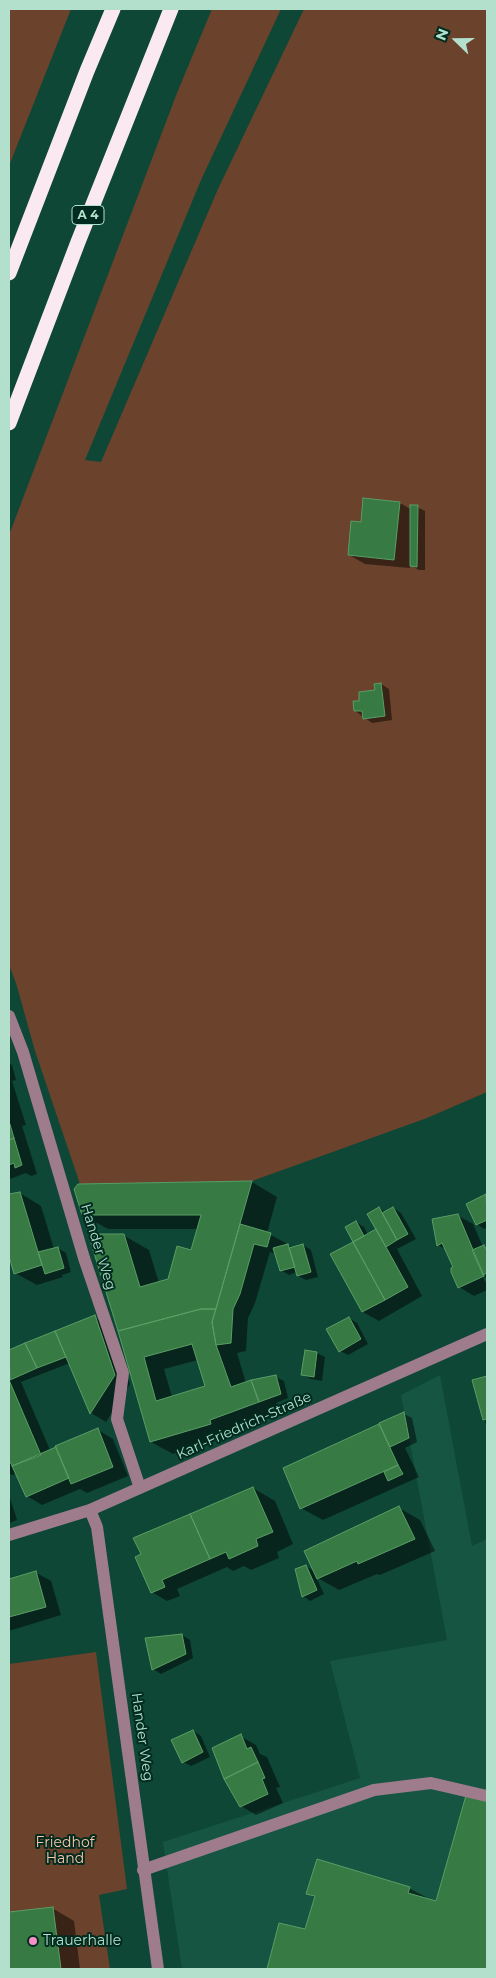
<!DOCTYPE html>
<meta charset="utf-8">
<style>
body{margin:0}
#map{position:relative;width:496px;height:1978px;overflow:hidden;background:#0e4736;font-family:Montserrat,sans-serif}
canvas{display:block}
.frame{position:absolute;inset:0;border:10px solid #b2e0cd;pointer-events:none}
.north{position:absolute;left:431px;top:15px;width:50px;height:50px;-webkit-text-stroke:4px #002b1e;paint-order:stroke;rotate:292deg;font-size:14px;font-weight:700;line-height:20px;text-align:center;color:#b2e0cd}
.north::after{content:'';display:block;margin:auto;width:18px;height:22px;background:#b2e0cd;clip-path:polygon(50% 0,100% 100%,50% 72%,0 100%)}
</style>
<div id="map">
<canvas width="496" height="1978"></canvas>
<div class="frame"></div>
<div class="north">N</div>
</div>
<script>
const ctx = document.querySelector('canvas').getContext('2d');
ctx.lineJoin = 'round';
function paint(path, color) {
  ctx.fillStyle = color;
  ctx.fill(path, 'evenodd');
}
function shape(rows) {
  const path = new Path2D();
  for (const r of rows) {
    path.moveTo(r[0], r[1]);
    for (let i = 2; i < r.length; i += 2) path.lineTo(r[i], r[i + 1]);
  }
  return path;
}
function trace(path, color, width, dash) {
  ctx.strokeStyle = color;
  ctx.lineWidth = width;
  ctx.lineCap = dash ? 'butt' : 'round';
  ctx.setLineDash(dash || []);
  ctx.stroke(path);
}
function write(font, color, halo, rows, align = 'center') {
  ctx.font = font + ' Montserrat,sans-serif';
  ctx.lineWidth = 4;
  ctx.setLineDash([]);
  ctx.textBaseline = 'middle';
  ctx.strokeStyle = halo;
  ctx.fillStyle = color;
  for (const [text, x, y, turn = 0] of rows) {
    ctx.save();
    ctx.translate(x, y);
    ctx.rotate((+turn || 0) * Math.PI / 180);
    ctx.textAlign = isNaN(turn) ? turn : align;
    if (halo) ctx.strokeText(text, 0, 0);
    ctx.fillText(text, 0, 0);
    ctx.restore();
  }
}
paint(shape([
 [440,1375,472,1546,487,1539,487,1969,182,1969,163,1842,360,1778,330,1661,447,1640,401,1395]
]), '#165542');
paint(shape([
 [9,9,71,9,9,166],
 [212,9,281,9,201,180,85,460,101,462,218,189,304,9,487,9,487,1092,427,1118,252,1181,80,1184,35,1051,16,983,9,965,9,535,177,93],
 [96,1652,127,1889,99,1895,110,1969,9,1969,9,1664]
]), '#6b422c');
paint(shape([
 [400,503,412,510,417,507,425,511,425,570,419,570,410,565,410,568,365,564,349,555,362,523],
 [381,684,389,689,392,720,372,723,355,711,360,702,377,691,376,685],
 [9,1063,12,1065,16,1080,12,1081,26,1125,22,1126,37,1174,31,1176,26,1173,10,1179],
 [252,1182,277,1197,267,1233,286,1243,285,1246,288,1245,293,1248,303,1245,311,1250,318,1277,306,1280,298,1276,297,1272,289,1275,281,1270,276,1254,270,1252,255,1303,248,1318,246,1351,237,1353,246,1383,276,1377,284,1381,288,1398,276,1403,280,1414,231,1432,231,1436,173,1454,151,1442,123,1235,149,1250,159,1283,169,1280,192,1251,198,1229,108,1229,83,1215,79,1185],
 [198,1360,206,1387,172,1397,164,1369],
 [20,1193,41,1206,54,1249,58,1248,66,1253,71,1272,62,1275,63,1277,37,1285,15,1273,9,1251,9,1195],
 [486,1196,487,1227,484,1229,477,1224,468,1204],
 [379,1208,385,1212,393,1208,401,1213,416,1239,397,1249,422,1296,379,1321,363,1312,332,1255,356,1242,356,1222,364,1227,368,1235,378,1230],
 [457,1215,473,1224,483,1247,487,1248,487,1281,484,1274,482,1274,485,1282,487,1281,487,1290,474,1296,459,1287,455,1268,447,1250,438,1245],
 [94,1317,110,1326,130,1384,106,1422,91,1413,70,1363,21,1382,50,1450,98,1430,113,1439,128,1476,87,1493,80,1489,42,1505,27,1496,17,1474,12,1475,9,1474,9,1449,11,1449,9,1447,9,1351],
 [349,1318,357,1323,368,1344,348,1355,340,1351],
 [317,1353,325,1357,322,1381,311,1379,303,1375],
 [487,1377,487,1428,473,1381],
 [404,1414,412,1418,417,1442,405,1448,419,1477,323,1520,301,1508,284,1469],
 [253,1488,275,1501,293,1544,277,1552,279,1558,251,1570,244,1566,233,1571,227,1567,177,1589,180,1596,167,1601,152,1592,137,1557],
 [9,1495,17,1520,9,1523],
 [399,1508,420,1520,435,1551,380,1575,377,1574,339,1590,316,1577,324,1594,310,1601,303,1596,306,1566,315,1572],
 [35,1572,51,1581,61,1615,9,1631,9,1580],
 [182,1635,190,1640,193,1658,161,1674,153,1669],
 [193,1731,201,1736,210,1757,191,1766,183,1762],
 [240,1736,256,1745,260,1754,267,1757,280,1787,276,1788,283,1803,256,1815,241,1806],
 [487,1800,487,1969,268,1969,280,1924,306,1930,316,1898,308,1893,409,1888,437,1903],
 [52,1908,74,1921,80,1969,9,1969,9,1913]
]), '#0007');
const building = shape([
 [363,498,400,502,394,560,348,555,351,521,361,522,363,498],
 [410,505,418,505,417,567,410,566,410,505],
 [381,683,385,716,363,719,362,711,354,711,353,701,359,701,359,692,375,690,374,684,381,683],
 [9,1121,14,1138,9,1140,9,1121],
 [14,1138,22,1165,15,1168,14,1163,9,1165,9,1140,14,1138],
 [252,1181,216,1309,201,1309,118,1331,90,1240,93,1234,124,1234,140,1287,168,1279,177,1246,191,1250,201,1215,82,1215,74,1189,78,1184,252,1181],
 [20,1192,42,1265,14,1274,9,1256,9,1194,20,1192],
 [486,1194,487,1220,476,1225,466,1204,486,1194],
 [379,1207,397,1240,386,1247,367,1214,379,1207],
 [393,1207,408,1234,397,1240,382,1213,393,1207],
 [458,1214,484,1276,458,1288,451,1272,451,1268,453,1267,442,1243,437,1246,432,1219,458,1214],
 [356,1221,364,1236,353,1242,345,1227,356,1221],
 [240,1224,271,1233,267,1247,254,1244,240,1294,233,1309,231,1343,216,1345,212,1322,240,1224],
 [376,1229,408,1287,385,1300,353,1242,376,1229],
 [353,1242,385,1300,362,1312,330,1254,353,1242],
 [288,1244,295,1267,280,1271,273,1248,288,1244],
 [303,1244,311,1272,297,1276,289,1248,303,1244],
 [484,1245,487,1251,487,1273,483,1275,472,1250,484,1245],
 [58,1247,64,1268,45,1274,38,1252,58,1247],
 [201,1309,216,1309,212,1322,216,1345,231,1387,251,1380,259,1402,210,1420,211,1424,150,1442,118,1331,201,1309],
 [192,1344,205,1386,156,1401,144,1357,192,1344],
 [95,1315,115,1375,90,1414,55,1331,95,1315],
 [349,1317,361,1339,339,1352,326,1329,349,1317],
 [55,1331,66,1357,37,1368,25,1343,55,1331],
 [25,1343,37,1368,10,1380,9,1350,25,1343],
 [305,1350,317,1352,314,1377,301,1375,305,1350],
 [276,1375,281,1394,259,1402,251,1380,276,1375],
 [487,1376,487,1419,483,1420,472,1380,487,1376],
 [9,1380,41,1455,12,1466,11,1463,9,1463,9,1380],
 [404,1412,409,1438,390,1447,379,1423,404,1412],
 [379,1424,398,1465,300,1509,283,1468,379,1424],
 [98,1428,113,1467,71,1484,55,1446,98,1428],
 [56,1447,69,1478,26,1497,12,1466,56,1447],
 [398,1465,403,1474,388,1481,384,1472,398,1465],
 [253,1487,273,1532,256,1539,258,1546,229,1559,226,1552,210,1559,190,1514,253,1487],
 [399,1506,415,1539,358,1564,357,1561,317,1579,304,1551,399,1506],
 [190,1514,210,1559,162,1580,165,1587,151,1593,135,1557,141,1554,133,1538,190,1514],
 [306,1565,317,1590,302,1597,295,1569,306,1565],
 [36,1571,46,1607,9,1617,9,1579,36,1571],
 [182,1634,186,1654,152,1670,145,1638,182,1634],
 [193,1730,203,1752,182,1763,171,1740,193,1730],
 [241,1734,247,1749,251,1747,258,1762,224,1779,212,1748,241,1734],
 [258,1762,265,1778,262,1779,268,1794,240,1807,224,1779,258,1762],
 [467,1792,487,1798,487,1969,267,1969,279,1923,305,1929,315,1896,306,1894,317,1859,410,1887,408,1893,436,1901,467,1792],
 [53,1907,61,1969,9,1969,9,1912,53,1907]
]);
paint(building, '#377a44');
trace(building, '#5a9e65', 1);
trace(shape([
 [9,1016,23,1052,84,1258,123,1373,117,1419,140,1488],
 [90,1510,97,1527,158,1969],
 [9,1535,90,1510,487,1334],
 [143,1870,374,1790,431,1783,487,1796]
]), '#9e7c8c', 12);
trace(shape([
 [9,273,87,71,113,9],
 [9,423,78,242,171,9]
]), '#fbe9f1', 15);
for (const [x, y, r, color] of [
 [33,1941,5,"#fa8fc7"]
]) {
  const dot = new Path2D();
  dot.arc(x, y, r, 0, 2 * Math.PI);
  ctx.fillStyle = color;
  ctx.fill(dot);
  trace(dot, '#002b1e', 2);
}
for (const [x, y, w] of [
 [88,215,32]
]) {
  const box = new Path2D();
  box.roundRect(x - w / 2, y - 9.5, w, 19, 4);
  ctx.fillStyle = '#002b1e';
  ctx.fill(box);
  trace(box, '#b2e0cd', 1);
}
write('bold 12px', '#b2e0cd', null, [
 ["A 4",88,215]
]);
write('14px', '#b2e0cd', '#002b1e', [
 ["Hander Weg",98,1247,73],
 ["Karl-Friedrich-Straße",244,1426,-24],
 ["Hander Weg",142,1737,82]
]);
write('14px', '#fcc5a9', '#002b1e', [
 ["Friedhof",65,1843],
 ["Hand",65,1859]
]);
write('14px', '#b2e0cd', '#002b1e', [
 ["Trauerhalle",43,1941]
], 'left');
</script>
